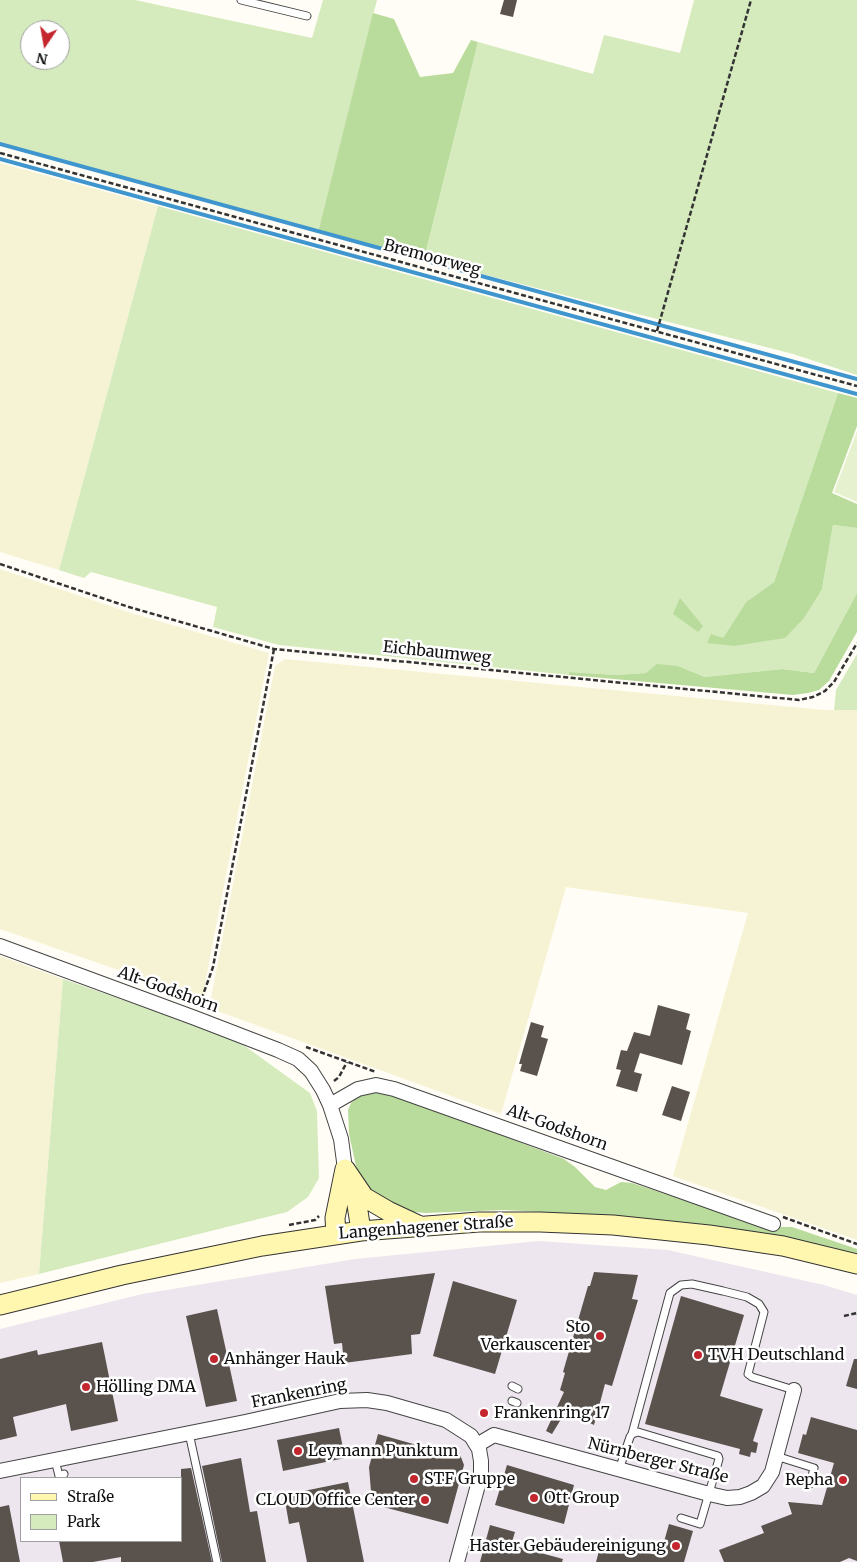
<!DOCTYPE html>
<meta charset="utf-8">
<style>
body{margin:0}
#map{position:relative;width:857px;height:1562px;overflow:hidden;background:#fffdf5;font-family:Merriweather,serif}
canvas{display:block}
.legend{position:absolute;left:20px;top:1477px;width:162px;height:65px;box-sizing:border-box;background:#fff;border:1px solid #a0a0a0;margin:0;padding:6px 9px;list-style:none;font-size:15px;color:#111}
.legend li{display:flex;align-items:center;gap:10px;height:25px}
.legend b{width:25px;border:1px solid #a0a0a0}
.north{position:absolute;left:20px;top:20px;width:50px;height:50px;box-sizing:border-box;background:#fff;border:1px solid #a0a0a0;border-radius:50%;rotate:192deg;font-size:14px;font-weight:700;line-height:20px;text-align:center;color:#111}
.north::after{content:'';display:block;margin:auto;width:18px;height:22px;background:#c4262e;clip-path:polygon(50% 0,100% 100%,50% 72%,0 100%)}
</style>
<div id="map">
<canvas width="857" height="1562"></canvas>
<ul class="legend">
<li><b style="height:6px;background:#fff6b0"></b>Straße</li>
<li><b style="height:14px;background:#d5ebbd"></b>Park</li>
</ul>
<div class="north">N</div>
</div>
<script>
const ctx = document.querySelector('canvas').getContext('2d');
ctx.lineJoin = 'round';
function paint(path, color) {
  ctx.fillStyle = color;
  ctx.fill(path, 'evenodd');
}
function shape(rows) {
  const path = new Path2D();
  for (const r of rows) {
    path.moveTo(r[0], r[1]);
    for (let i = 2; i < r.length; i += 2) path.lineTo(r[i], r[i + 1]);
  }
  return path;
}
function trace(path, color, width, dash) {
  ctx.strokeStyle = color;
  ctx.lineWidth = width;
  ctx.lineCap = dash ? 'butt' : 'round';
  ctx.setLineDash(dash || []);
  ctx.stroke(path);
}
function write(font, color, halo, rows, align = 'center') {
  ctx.font = font + ' Merriweather,serif';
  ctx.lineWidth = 5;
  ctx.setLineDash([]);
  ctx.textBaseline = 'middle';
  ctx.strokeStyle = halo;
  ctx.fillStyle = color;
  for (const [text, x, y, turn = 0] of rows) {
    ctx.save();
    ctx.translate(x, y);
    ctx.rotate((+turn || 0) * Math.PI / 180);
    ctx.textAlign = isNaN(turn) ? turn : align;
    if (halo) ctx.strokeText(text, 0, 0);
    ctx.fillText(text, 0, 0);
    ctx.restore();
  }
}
paint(shape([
 [539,1241,668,1250,824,1285,857,1295,857,1562,0,1562,0,1329,142,1294,355,1259],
 [21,1478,181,1478,181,1541,21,1541]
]), '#eee6ef');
paint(shape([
 [0,163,158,206,59,570,0,552],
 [0,569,134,614,269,653,202,999,0,929],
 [285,659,824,710,857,710,857,1240,673,1176,748,913,566,887,501,1114,209,1008,275,666],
 [0,956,63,979,39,1274,0,1283]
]), '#f6f3d4');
paint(shape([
 [0,0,135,0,312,38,323,0,377,0,318,232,0,143],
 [30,30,60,30,60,60,30,60],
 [694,0,857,0,857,375,793,354,424,259,478,42,593,74,604,35,680,53],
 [158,206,838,393,774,582,746,602,723,638,734,646,822,589,833,525,857,528,857,593,814,673,782,669,705,677,678,666,646,673,616,675,569,672,569,675,279,645,213,627,217,607,91,572,84,578,59,570],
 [857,654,857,710,834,710,836,690],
 [63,979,235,1039,310,1093,317,1111,319,1178,308,1197,287,1212,39,1274]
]), '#d5ebbd');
paint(shape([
 [373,13,394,19,420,77,453,73,471,40,478,42,424,259,318,232],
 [838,393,857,398,857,426,832,493,857,504,857,528,833,525,822,589,804,618,785,638,734,646,707,643,711,634,723,638,746,602,774,582],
 [857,593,857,632,829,681,819,690,808,693,793,695,569,675,569,672,616,675,646,673,657,664,678,666,705,677,782,669,814,673],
 [680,598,703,626,698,632,673,614],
 [370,1092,379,1092,426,1107,564,1159,575,1167,595,1187,606,1190,621,1182,632,1183,765,1227,792,1227,857,1249,857,1257,725,1230,617,1216,504,1210,425,1213,404,1211,365,1188,356,1166,349,1134,348,1110,351,1103,357,1097]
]), '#b9dc9c');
paint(shape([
 [857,431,857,502,834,492]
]), '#e6f2cf');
trace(shape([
 [0,144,857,379],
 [0,159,857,394]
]), '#3f96cf', 4);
paint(shape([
 [504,0,517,0,513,17,500,14],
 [658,1005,690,1014,686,1029,691,1031,682,1065,640,1053,634,1072,642,1074,637,1092,616,1086,621,1070,616,1069,621,1050,627,1051,634,1032,650,1036],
 [531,1022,544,1026,541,1037,548,1039,537,1076,520,1071,522,1064,519,1064],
 [672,1086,690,1092,681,1121,662,1115],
 [594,1272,638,1275,632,1299,638,1300,612,1386,605,1384,594,1425,566,1411,552,1434,546,1431,564,1392,560,1390,565,1373,563,1372,588,1286,590,1286],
 [435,1273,420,1334,411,1335,412,1354,344,1363,342,1343,334,1344,325,1286],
 [453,1281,517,1300,495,1374,433,1356],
 [681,1296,744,1315,720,1396,763,1409,753,1441,758,1443,756,1453,751,1452,750,1457,739,1454,740,1449,645,1424],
 [217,1309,237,1401,206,1407,186,1316],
 [102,1342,118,1421,71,1431,66,1404,13,1417,17,1436,0,1440,0,1359,37,1350,38,1355],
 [854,1359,857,1359,857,1389,846,1386],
 [811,1417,857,1430,857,1561,849,1558,840,1562,724,1562,719,1550,764,1533,761,1526,792,1514,788,1502,822,1505,834,1463,798,1453,803,1434,806,1435],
 [339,1428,345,1458,283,1471,277,1440],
 [378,1434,438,1451,441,1448,459,1452,464,1465,448,1524,372,1504,369,1467],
 [241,1458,250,1512,257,1511,266,1562,222,1562,202,1466],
 [507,1465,574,1485,564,1524,495,1505],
 [191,1468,212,1562,121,1562,121,1557,93,1562,63,1562,59,1541,181,1541,181,1469],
 [348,1482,364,1562,307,1562,299,1522,289,1524,284,1495],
 [9,1505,20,1562,0,1562,0,1507],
 [669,1524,693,1531,684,1562,596,1562,602,1540,660,1556],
 [490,1525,515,1532,511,1545,563,1559,562,1562,480,1562]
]), '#5a524d');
const service = shape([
 [241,0,307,16],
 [512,1386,518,1389],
 [512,1401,517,1403],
 [189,1433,217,1562],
 [632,1434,670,1293,681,1285,692,1284,723,1291,747,1297,759,1304,764,1312,748,1374,752,1377,794,1390],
 [776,1456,814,1468,810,1484],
 [55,1460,59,1476,64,1474],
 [619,1470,630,1437,632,1434,638,1432,718,1456,719,1459,700,1524,681,1518]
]);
const minor = shape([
 [0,946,195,1018,278,1050,298,1059,311,1071,323,1090,330,1105,341,1139,345,1169],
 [330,1105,358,1089,376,1085,394,1089,773,1224],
 [477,1445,494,1435,709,1494,727,1498,740,1497,751,1493,763,1486,772,1472,794,1390],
 [0,1471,245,1422,340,1401,367,1400,387,1403,446,1420,471,1436,479,1449,481,1461,481,1474,457,1562]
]);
const secondary = shape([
 [345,1169,364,1197,388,1211,418,1225],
 [354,1185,361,1231],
 [336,1234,335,1218,345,1169],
 [0,1305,122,1275,262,1246,361,1231,479,1222,540,1222,613,1225,709,1235,783,1246,857,1264]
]);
trace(service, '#444', 9);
trace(minor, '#444', 16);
trace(secondary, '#333', 21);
trace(shape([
 [0,153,857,386],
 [657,331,751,0],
 [0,564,129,607,274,649,799,700,813,697,825,691,834,682,857,643],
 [199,1006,213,967,274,649],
 [306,1047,376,1072],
 [334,1081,339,1077,347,1062],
 [783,1217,857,1244],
 [289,1225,315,1220,319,1216],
 [844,1316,857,1313]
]), '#333', 2.5, [5, 2.5]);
trace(service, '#fff', 7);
trace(minor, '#fff', 14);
trace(secondary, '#fff6b0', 19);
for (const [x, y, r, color] of [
 [600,1336,5,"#c4262e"],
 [698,1355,5,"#c4262e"],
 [214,1359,5,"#c4262e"],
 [86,1387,5,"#c4262e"],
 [484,1413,5,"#c4262e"],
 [298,1451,5,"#c4262e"],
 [414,1479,5,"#c4262e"],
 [843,1480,5,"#c4262e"],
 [534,1498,5,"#c4262e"],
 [425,1500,5,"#c4262e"],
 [676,1546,5,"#c4262e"]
]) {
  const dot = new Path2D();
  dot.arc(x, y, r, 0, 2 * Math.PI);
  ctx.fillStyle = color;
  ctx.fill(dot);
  trace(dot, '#fff', 2);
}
write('16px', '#111', '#fff', [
 ["Bremoorweg",432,258,15],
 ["Eichbaumweg",437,653,6],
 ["Alt-Godshorn",168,990,20],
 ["Alt-Godshorn",557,1128,20],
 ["Langenhagener Straße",426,1228,-4],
 ["Frankenring",299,1394,-11],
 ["Nürnberger Straße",658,1461,14]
]);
write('16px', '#111', '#fff', [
 ["Sto",590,1327,"right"],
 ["Verkauscenter",590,1345,"right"],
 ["TVH Deutschland",708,1355],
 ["Anhänger Hauk",224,1359],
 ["Hölling DMA",96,1387],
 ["Frankenring 17",494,1413],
 ["Leymann Punktum",308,1451],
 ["STF Gruppe",424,1479],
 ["Repha",833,1480,"right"],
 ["Ott Group",544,1498],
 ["CLOUD Office Center",415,1500,"right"],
 ["Haster Gebäudereinigung",666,1546,"right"]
], 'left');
</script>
